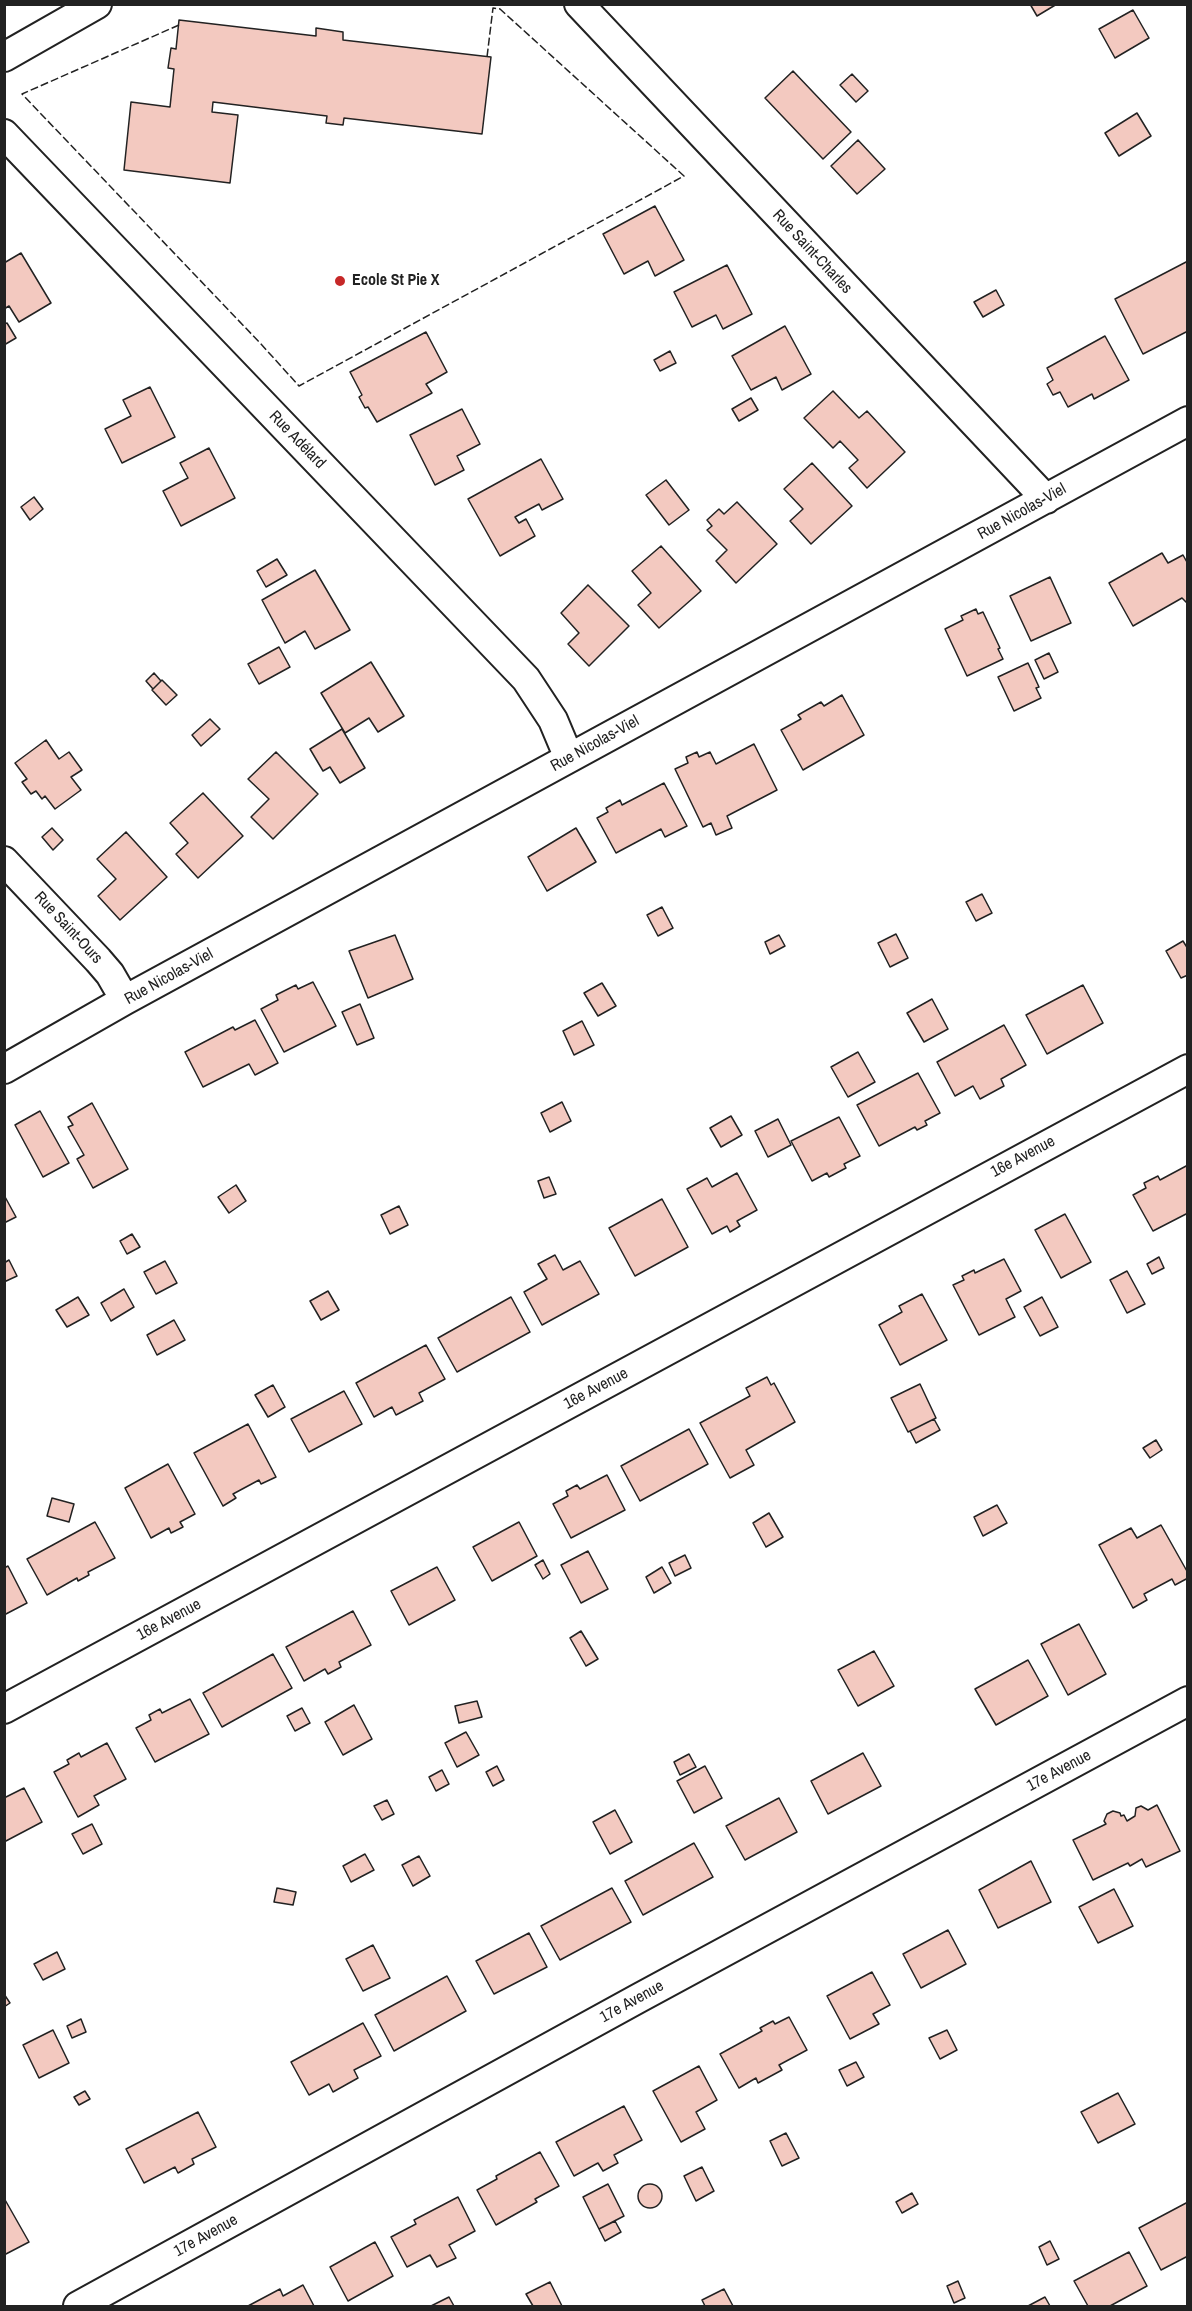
<!DOCTYPE html>
<meta charset="utf-8">
<style>
body{margin:0}
#map{position:relative;width:1192px;height:2311px;overflow:hidden;background:#fff;font-family:"Archivo Narrow",sans-serif}
canvas{display:block}
.frame{position:absolute;inset:0;border:6px solid #222;pointer-events:none}
</style>
<div id="map">
<canvas width="1192" height="2311"></canvas>
<div class="frame"></div>
</div>
<script>
const ctx = document.querySelector('canvas').getContext('2d');
ctx.lineJoin = 'round';
function paint(path, color) {
  ctx.fillStyle = color;
  ctx.fill(path, 'evenodd');
}
function shape(rows) {
  const path = new Path2D();
  for (const r of rows) {
    if (r.length === 3) {
      path.moveTo(r[0] + r[2], r[1]);
      path.arc(r[0], r[1], r[2], 0, 2 * Math.PI);
      continue;
    }
    path.moveTo(r[0], r[1]);
    for (let i = 2; i < r.length; i += 2) path.lineTo(r[i], r[i + 1]);
  }
  return path;
}
function trace(path, color, width, dash) {
  ctx.strokeStyle = color;
  ctx.lineWidth = width;
  ctx.lineCap = dash ? 'butt' : 'round';
  ctx.setLineDash(dash || []);
  ctx.stroke(path);
}
function write(font, color, halo, rows, align = 'center') {
  ctx.font = font + ' "Archivo Narrow",sans-serif';
  ctx.lineWidth = 4.5;
  ctx.setLineDash([]);
  ctx.textBaseline = 'middle';
  ctx.strokeStyle = halo;
  ctx.fillStyle = color;
  for (const [text, x, y, turn = 0] of rows) {
    ctx.save();
    ctx.translate(x, y);
    ctx.rotate((+turn || 0) * Math.PI / 180);
    ctx.textAlign = isNaN(turn) ? turn : align;
    if (halo) ctx.strokeText(text, 0, 0);
    ctx.fillText(text, 0, 0);
    ctx.restore();
  }
}
const building = shape([
 [1030,4,1057,4,1037,16,1030,4],
 [1133,10,1149,38,1115,58,1099,29,1133,10],
 [179,20,316,36,316,28,343,32,343,40,491,57,482,134,344,118,343,125,326,123,327,116,213,102,212,112,238,115,230,183,124,170,131,102,170,107,174,69,168,68,171,48,176,49,179,20],
 [793,71,851,132,823,159,765,98,793,71],
 [852,74,868,91,856,102,840,85,852,74],
 [1137,113,1151,136,1119,156,1105,133,1137,113],
 [858,140,885,169,857,194,831,166,858,140],
 [655,206,684,260,655,276,648,261,624,274,603,234,655,206],
 [21,253,51,303,19,322,9,306,4,309,4,263,21,253],
 [1188,261,1188,331,1143,354,1115,299,1188,261],
 [727,265,752,314,723,329,716,315,692,327,674,292,727,265],
 [996,290,1004,305,983,317,974,302,996,290],
 [7,323,16,338,4,345,4,324,7,323],
 [785,326,811,374,782,390,776,377,751,390,732,356,785,326],
 [426,332,447,372,426,384,432,393,377,422,368,407,365,408,359,397,362,395,350,372,426,332],
 [1105,336,1129,380,1094,399,1092,394,1068,407,1060,392,1053,395,1047,384,1053,380,1047,368,1105,336],
 [670,351,676,363,660,371,654,360,670,351],
 [150,387,175,437,122,463,105,429,131,416,123,400,150,387],
 [833,391,859,418,867,411,905,452,867,488,849,468,858,460,840,441,833,448,804,418,833,391],
 [751,398,758,410,739,421,732,409,751,398],
 [462,409,480,444,457,456,464,470,435,485,410,435,462,409],
 [209,448,235,498,181,526,163,491,188,478,180,463,209,448],
 [541,459,563,499,542,510,539,504,515,517,519,523,526,519,535,536,500,556,468,499,541,459],
 [812,463,852,506,811,544,790,521,803,509,784,489,812,463],
 [666,480,689,510,669,525,646,495,666,480],
 [34,497,43,509,30,520,21,507,34,497],
 [737,502,777,544,736,583,716,561,727,550,707,530,712,526,707,520,719,509,724,514,737,502],
 [661,546,701,591,659,628,638,605,651,593,632,571,661,546],
 [1162,553,1168,563,1183,555,1188,564,1188,604,1182,598,1133,626,1109,583,1162,553],
 [277,559,287,575,266,587,257,571,277,559],
 [315,570,350,630,315,649,305,631,285,643,262,600,315,570],
 [1050,577,1071,623,1031,641,1010,596,1050,577],
 [588,585,629,626,589,666,568,644,579,633,561,613,588,585],
 [976,609,978,614,983,612,1000,648,998,649,1003,659,967,676,945,629,963,620,961,616,976,609],
 [279,647,290,667,259,684,248,664,279,647],
 [1049,653,1058,672,1044,679,1035,660,1049,653],
 [371,662,404,716,378,732,369,718,345,733,321,693,371,662],
 [1028,663,1039,687,1036,688,1041,698,1014,711,998,677,1028,663],
 [154,673,161,681,153,689,146,681,154,673],
 [162,680,177,695,166,705,152,690,162,680],
 [842,695,864,735,803,770,781,730,801,719,798,715,821,702,824,706,842,695],
 [210,719,220,729,201,746,192,735,210,719],
 [342,729,365,768,340,783,330,767,323,771,310,749,342,729],
 [46,740,59,759,69,752,82,770,71,777,81,790,55,809,45,796,42,799,36,791,31,794,22,782,27,779,15,763,46,740],
 [754,744,777,790,727,816,732,828,716,835,711,823,703,827,675,769,688,763,686,757,697,752,699,757,710,752,716,764,754,744],
 [276,752,318,794,273,839,251,817,269,799,248,779,276,752],
 [664,783,687,826,665,837,661,829,616,853,597,818,608,812,606,808,620,800,622,805,664,783],
 [203,793,243,836,198,878,176,854,188,843,170,823,203,793],
 [52,828,63,840,53,850,42,837,52,828],
 [576,828,596,862,547,891,528,857,576,828],
 [126,832,167,877,120,920,98,896,116,879,97,859,126,832],
 [982,894,992,913,976,921,966,902,982,894],
 [662,907,673,928,658,936,647,915,662,907],
 [896,934,908,958,890,967,878,943,896,934],
 [395,935,413,979,368,998,349,951,395,935],
 [779,935,785,946,770,954,765,942,779,935],
 [1183,941,1188,949,1188,975,1181,978,1166,951,1183,941],
 [313,982,336,1026,284,1052,261,1009,278,1000,276,995,296,985,298,989,313,982],
 [602,983,616,1006,598,1016,584,993,602,983],
 [1083,985,1103,1023,1047,1054,1026,1015,1083,985],
 [932,999,948,1029,924,1042,907,1013,932,999],
 [360,1004,374,1038,357,1045,342,1012,360,1004],
 [255,1020,278,1063,255,1075,249,1064,203,1087,185,1052,233,1027,235,1030,255,1020],
 [582,1021,594,1045,574,1055,563,1031,582,1021],
 [1004,1025,1026,1065,1001,1079,1004,1086,980,1099,973,1086,955,1096,937,1062,1004,1025],
 [858,1052,875,1082,848,1097,831,1067,858,1052],
 [918,1073,940,1113,925,1121,927,1125,917,1130,915,1127,879,1146,857,1105,918,1073],
 [562,1102,571,1121,550,1132,541,1113,562,1102],
 [92,1103,128,1169,93,1188,77,1159,84,1155,68,1127,73,1125,68,1117,92,1103],
 [40,1111,69,1163,43,1177,15,1125,40,1111],
 [731,1116,742,1135,721,1147,710,1128,731,1116],
 [839,1117,860,1156,844,1164,846,1168,829,1177,827,1173,812,1181,791,1141,839,1117],
 [778,1119,791,1145,768,1157,755,1131,778,1119],
 [1188,1165,1188,1213,1153,1231,1133,1195,1146,1188,1144,1183,1158,1176,1160,1180,1188,1165],
 [737,1173,757,1210,737,1221,740,1226,730,1232,727,1226,712,1234,687,1189,707,1178,712,1187,737,1173],
 [549,1177,556,1194,544,1198,538,1181,549,1177],
 [236,1185,246,1201,229,1213,218,1197,236,1185],
 [4,1195,16,1217,4,1223,4,1195],
 [662,1199,688,1247,635,1276,609,1228,662,1199],
 [399,1206,408,1225,390,1234,381,1215,399,1206],
 [1065,1214,1091,1262,1061,1278,1035,1230,1065,1214],
 [132,1234,140,1247,127,1254,120,1241,132,1234],
 [555,1255,563,1270,580,1261,599,1294,542,1325,524,1292,547,1279,538,1264,555,1255],
 [1159,1257,1164,1268,1152,1274,1147,1264,1159,1257],
 [1004,1259,1021,1291,1006,1299,1015,1317,979,1335,953,1285,964,1280,962,1276,974,1270,975,1273,1004,1259],
 [9,1260,17,1276,4,1282,4,1263,9,1260],
 [165,1261,177,1283,156,1294,144,1272,165,1261],
 [1127,1271,1145,1304,1127,1313,1110,1280,1127,1271],
 [124,1289,134,1307,111,1321,101,1303,124,1289],
 [328,1291,339,1310,321,1320,310,1301,328,1291],
 [922,1294,947,1340,900,1365,879,1325,902,1312,899,1306,922,1294],
 [78,1297,89,1315,67,1327,56,1310,78,1297],
 [511,1297,530,1332,457,1372,438,1338,511,1297],
 [1042,1297,1058,1327,1040,1336,1024,1307,1042,1297],
 [174,1320,185,1340,157,1355,147,1335,174,1320],
 [426,1345,445,1379,419,1393,423,1401,396,1415,392,1407,374,1417,356,1383,426,1345],
 [767,1377,771,1385,774,1383,795,1422,746,1450,754,1465,730,1478,700,1423,750,1396,746,1388,767,1377],
 [920,1384,936,1418,908,1432,891,1398,920,1384],
 [273,1385,285,1407,268,1417,255,1395,273,1385],
 [344,1391,362,1424,309,1452,291,1419,344,1391],
 [934,1419,940,1430,916,1443,910,1431,934,1419],
 [248,1424,276,1477,261,1484,259,1480,233,1494,236,1498,223,1506,194,1453,248,1424],
 [689,1429,708,1464,640,1501,621,1466,689,1429],
 [1156,1440,1162,1450,1150,1458,1143,1448,1156,1440],
 [168,1464,195,1514,180,1522,183,1527,171,1533,169,1528,151,1538,125,1488,168,1464],
 [607,1475,625,1510,571,1538,553,1504,568,1496,566,1491,577,1485,580,1489,607,1475],
 [52,1498,74,1504,69,1522,47,1516,52,1498],
 [997,1505,1007,1523,983,1536,974,1517,997,1505],
 [769,1513,783,1537,766,1547,753,1523,769,1513],
 [95,1522,115,1558,88,1572,89,1575,78,1581,77,1578,47,1595,27,1559,95,1522],
 [519,1522,537,1556,492,1581,473,1547,519,1522],
 [1161,1525,1188,1573,1188,1578,1175,1585,1172,1579,1144,1594,1147,1600,1133,1608,1099,1545,1131,1528,1137,1538,1161,1525],
 [588,1551,608,1589,581,1603,561,1565,588,1551],
 [685,1555,691,1568,675,1576,669,1563,685,1555],
 [543,1560,550,1574,543,1579,535,1565,543,1560],
 [8,1566,27,1603,4,1615,4,1568,8,1566],
 [437,1567,455,1600,409,1625,391,1591,437,1567],
 [662,1567,671,1583,654,1593,646,1577,662,1567],
 [353,1611,371,1645,339,1662,341,1667,328,1674,325,1669,304,1681,286,1647,353,1611],
 [1079,1624,1106,1674,1068,1695,1041,1644,1079,1624],
 [581,1631,598,1659,586,1666,570,1638,581,1631],
 [874,1651,894,1686,858,1706,838,1670,874,1651],
 [273,1654,292,1688,222,1727,203,1693,273,1654],
 [1028,1660,1048,1696,996,1725,975,1689,1028,1660],
 [190,1699,209,1734,155,1762,136,1728,151,1720,149,1715,160,1709,162,1713,190,1699],
 [477,1701,482,1717,459,1723,455,1706,477,1701],
 [354,1705,372,1739,343,1755,325,1722,354,1705],
 [302,1708,310,1723,295,1731,287,1716,302,1708],
 [466,1732,479,1755,457,1767,445,1743,466,1732],
 [107,1743,126,1779,94,1796,99,1805,78,1817,54,1772,69,1764,67,1760,79,1753,81,1757,107,1743],
 [863,1753,881,1786,828,1814,811,1781,863,1753],
 [689,1754,696,1767,680,1775,674,1762,689,1754],
 [497,1766,504,1780,493,1786,486,1772,497,1766],
 [705,1766,722,1798,694,1813,677,1781,705,1766],
 [442,1770,449,1784,436,1791,429,1777,442,1770],
 [24,1788,42,1822,4,1842,4,1798,24,1788],
 [779,1798,797,1832,745,1860,726,1826,779,1798],
 [387,1800,394,1814,382,1820,374,1806,387,1800],
 [1157,1805,1180,1851,1146,1867,1142,1859,1130,1866,1128,1863,1093,1880,1073,1840,1106,1824,1104,1821,1107,1814,1113,1811,1120,1813,1121,1816,1124,1815,1127,1821,1135,1816,1136,1808,1141,1806,1148,1810,1157,1805],
 [615,1810,632,1842,610,1854,593,1822,615,1810],
 [92,1824,102,1844,83,1854,72,1834,92,1824],
 [694,1843,713,1877,643,1915,625,1881,694,1843],
 [365,1854,374,1870,351,1882,343,1866,365,1854],
 [419,1856,430,1876,413,1886,402,1865,419,1856],
 [1031,1861,1051,1902,998,1928,979,1890,1031,1861],
 [277,1888,296,1892,293,1905,274,1902,277,1888],
 [612,1888,631,1922,560,1960,541,1926,612,1888],
 [1114,1889,1133,1926,1098,1943,1079,1907,1114,1889],
 [948,1930,966,1964,921,1988,903,1954,948,1930],
 [529,1933,547,1967,494,1994,476,1961,529,1933],
 [373,1945,390,1978,363,1991,346,1959,373,1945],
 [57,1952,65,1969,43,1980,34,1964,57,1952],
 [872,1972,890,2005,873,2014,879,2024,850,2039,827,1996,872,1972],
 [447,1976,466,2011,394,2051,375,2015,447,1976],
 [4,1994,10,2003,4,2007,4,1994],
 [789,2017,807,2050,779,2065,782,2070,758,2083,756,2078,739,2088,720,2054,762,2031,760,2028,773,2021,775,2024,789,2017],
 [81,2019,86,2032,72,2038,67,2026,81,2019],
 [363,2023,381,2056,354,2070,358,2078,333,2092,329,2084,309,2095,291,2062,363,2023],
 [53,2030,69,2063,39,2078,23,2045,53,2030],
 [947,2030,957,2050,940,2059,929,2038,947,2030],
 [856,2062,864,2077,847,2086,839,2070,856,2062],
 [699,2066,717,2100,696,2112,705,2129,681,2142,653,2091,699,2066],
 [85,2091,90,2099,79,2105,74,2097,85,2091],
 [1118,2093,1135,2124,1098,2143,1081,2112,1118,2093],
 [624,2106,642,2140,614,2155,618,2163,603,2171,598,2163,574,2176,556,2142,624,2106],
 [198,2112,216,2147,192,2159,194,2164,178,2173,175,2167,144,2183,126,2149,198,2112],
 [786,2133,799,2158,782,2166,770,2141,786,2133],
 [540,2152,559,2186,535,2199,537,2202,496,2225,477,2190,497,2179,496,2176,540,2152],
 [702,2167,714,2191,696,2201,684,2176,702,2167],
 [608,2184,624,2216,599,2229,583,2197,608,2184],
 [650,2196,12],
 [912,2193,918,2204,902,2213,896,2202,912,2193],
 [458,2197,475,2231,449,2245,456,2258,437,2267,430,2255,407,2267,391,2237,416,2224,414,2220,458,2197],
 [4,2198,29,2242,4,2255,4,2198],
 [1188,2202,1188,2256,1161,2270,1139,2228,1188,2202],
 [615,2221,621,2232,605,2241,599,2229,615,2221],
 [1050,2241,1059,2259,1047,2265,1039,2247,1050,2241],
 [375,2242,393,2276,348,2301,330,2267,375,2242],
 [1129,2252,1147,2286,1110,2306,1088,2306,1074,2281,1129,2252],
 [958,2281,965,2298,954,2303,947,2286,958,2281],
 [550,2282,562,2306,533,2306,526,2294,550,2282],
 [303,2285,314,2306,248,2306,280,2289,283,2296,303,2285],
 [724,2289,733,2306,705,2306,702,2300,724,2289],
 [449,2297,454,2306,431,2306,449,2297],
 [1045,2297,1050,2306,1028,2306,1045,2297]
]);
paint(building, '#f3c9c0');
trace(building, '#222', 1.5);
const minor = shape([
 [579,4,1046,499],
 [4,57,97,4],
 [4,134,526,679,553,720,569,758],
 [4,861,98,960,110,974,125,1000],
 [4,1069,125,1000,1188,421],
 [4,1709,1188,1069],
 [78,2306,639,1998,1188,1701]
]);
trace(minor, '#222', 32);
trace(minor, '#fff', 28);
trace(shape([
 [179,25,22,94,261,344,299,386,684,176,500,9,493,8,487,57]
]), '#222', 1.5, [8, 3]);
for (const [x, y, r, color] of [
 [340,281,6,"#c62828"]
]) {
  const dot = new Path2D();
  dot.arc(x, y, r, 0, 2 * Math.PI);
  ctx.fillStyle = color;
  ctx.fill(dot);
  trace(dot, '#fff', 2);
}
write('16px', '#222', '#fff', [
 ["Rue Saint-Charles",812,252,47],
 ["Rue Adélard",297,440,46],
 ["Rue Nicolas-Viel",1022,512,-29],
 ["Rue Nicolas-Viel",595,744,-29],
 ["Rue Saint-Ours",68,928,47],
 ["Rue Nicolas-Viel",169,977,-29],
 ["16e Avenue",1023,1157,-28],
 ["16e Avenue",596,1389,-28],
 ["16e Avenue",169,1620,-28],
 ["17e Avenue",1059,1771,-28],
 ["17e Avenue",632,2002,-29],
 ["17e Avenue",206,2236,-29]
]);
write('bold 16px', '#222', '#fff', [
 ["Ecole St Pie X",352,281]
], 'left');
</script>
